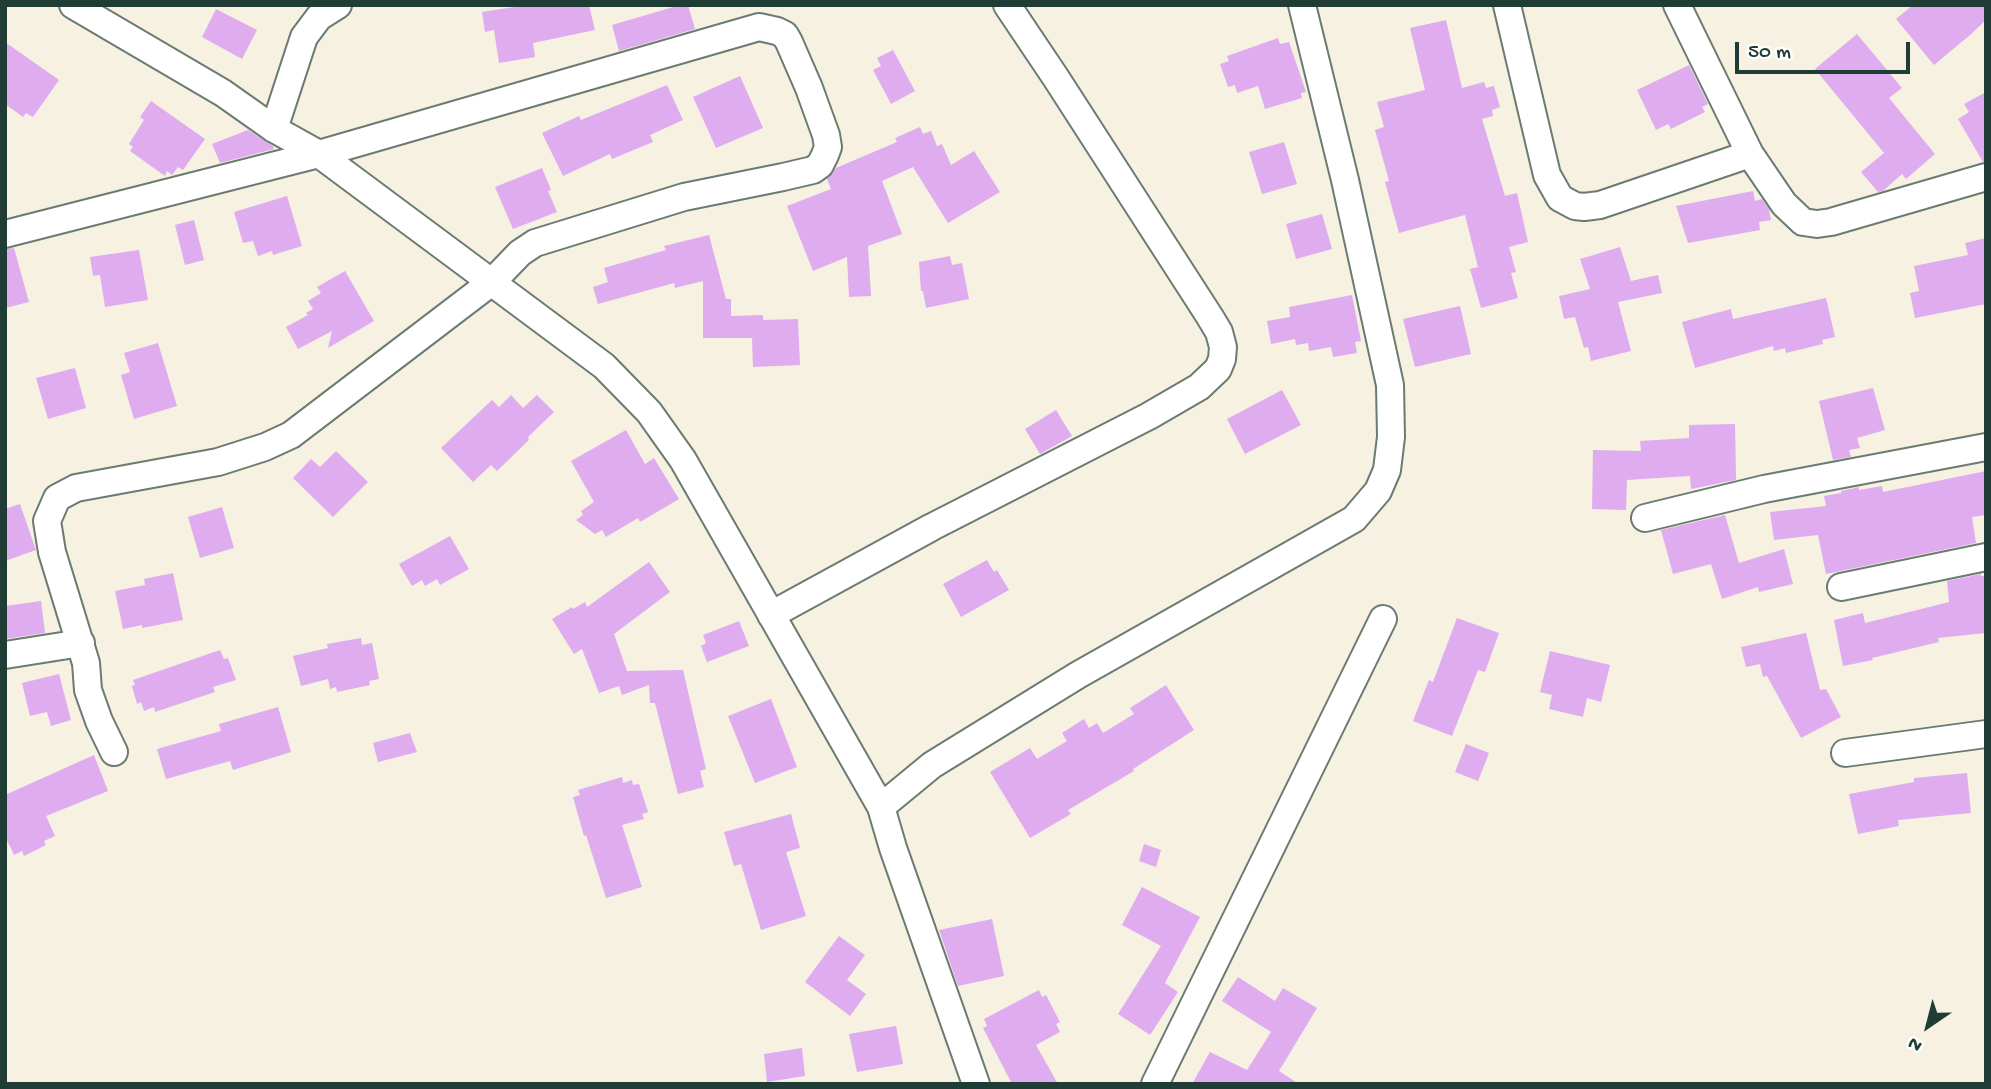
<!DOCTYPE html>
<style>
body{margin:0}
#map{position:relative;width:1991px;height:1089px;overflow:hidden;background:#f6f1e1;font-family:"Gochi Hand",sans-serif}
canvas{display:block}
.frame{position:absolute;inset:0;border:7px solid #1f3d34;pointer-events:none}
.north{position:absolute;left:1893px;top:991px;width:70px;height:70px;-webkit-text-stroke:5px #fff;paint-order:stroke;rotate:215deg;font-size:19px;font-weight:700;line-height:28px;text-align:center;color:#1f3d34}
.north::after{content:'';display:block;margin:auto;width:24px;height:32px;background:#1f3d34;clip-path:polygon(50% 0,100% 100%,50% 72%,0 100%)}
.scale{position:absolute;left:1735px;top:42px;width:175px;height:32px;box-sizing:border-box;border:4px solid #1f3d34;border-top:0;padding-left:9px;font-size:21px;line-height:24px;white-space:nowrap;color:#1f3d34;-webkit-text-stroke:5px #fff;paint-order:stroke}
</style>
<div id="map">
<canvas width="1991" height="1089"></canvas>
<div class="frame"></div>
<div class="north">N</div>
<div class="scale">50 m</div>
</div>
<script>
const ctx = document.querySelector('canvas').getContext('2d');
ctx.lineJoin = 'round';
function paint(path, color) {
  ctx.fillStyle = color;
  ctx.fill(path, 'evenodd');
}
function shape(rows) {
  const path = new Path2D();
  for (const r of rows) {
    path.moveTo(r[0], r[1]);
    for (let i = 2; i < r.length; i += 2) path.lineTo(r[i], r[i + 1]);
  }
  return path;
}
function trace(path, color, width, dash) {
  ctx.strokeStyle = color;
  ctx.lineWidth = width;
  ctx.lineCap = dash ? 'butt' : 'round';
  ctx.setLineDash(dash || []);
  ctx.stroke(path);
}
paint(shape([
 [528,5,589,5,595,30,533,43,535,57,499,63,494,30,485,32,482,12],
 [680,5,688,5,695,29,619,51,612,25],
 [1913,5,1986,5,1986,20,1970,35,1934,65,1896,19],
 [216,9,257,30,242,59,202,37],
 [1446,20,1462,88,1484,82,1486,88,1494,86,1500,107,1492,110,1493,116,1482,119,1505,196,1517,193,1528,242,1509,247,1516,272,1511,273,1518,298,1481,308,1470,269,1478,267,1465,215,1399,233,1385,182,1389,181,1375,130,1384,127,1377,102,1425,90,1410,28],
 [1857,34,1902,88,1889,98,1935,154,1906,179,1902,174,1883,191,1878,192,1861,172,1884,153,1815,69],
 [1278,38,1280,44,1289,42,1306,92,1301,93,1302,98,1265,109,1258,86,1237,93,1235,85,1228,87,1220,64,1229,61,1227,56],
 [5,42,59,80,33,117,26,113,23,117,5,104],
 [893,50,915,91,891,104,873,70,881,66,877,58],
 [1689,65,1708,104,1702,107,1705,112,1671,129,1668,124,1656,130,1637,90],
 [740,76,763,128,716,148,693,97],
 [667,85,683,120,650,135,653,142,612,159,610,154,563,176,542,133,579,116,581,120],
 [1986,92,1986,162,1983,162,1958,119,1969,112,1964,104],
 [151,101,205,139,183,170,178,167,172,175,167,171,165,176,130,151,133,147,129,144,144,120,140,117],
 [920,127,923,134,931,131,937,146,942,144,951,165,974,151,1000,192,948,223,913,167,882,181,902,234,868,246,871,296,849,297,847,257,813,271,787,206,831,189,827,179,836,168,897,142,895,138],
 [248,130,273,146,274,149,220,163,212,144],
 [1284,142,1297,184,1262,194,1249,152],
 [542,168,551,190,548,191,557,212,513,229,495,187],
 [1753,191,1755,201,1762,199,1769,209,1771,220,1759,222,1760,230,1688,243,1676,206],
 [287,196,302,246,273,255,272,251,258,256,253,241,243,243,234,212],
 [1322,214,1332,249,1296,259,1286,224],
 [194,220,204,260,185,265,175,225],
 [709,235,726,299,731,299,731,316,763,315,763,320,798,319,800,365,753,367,752,338,703,338,703,281,675,288,674,283,598,304,593,287,608,282,604,268,666,250,664,246],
 [1986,238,1986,304,1915,318,1910,293,1919,291,1914,266,1968,255,1965,243],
 [1620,247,1631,281,1658,275,1662,293,1618,302,1631,351,1591,361,1588,347,1584,348,1575,317,1564,319,1559,296,1590,289,1580,259],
 [14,248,29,302,5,308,5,249],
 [139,250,148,300,105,307,100,275,93,276,90,257],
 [950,256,952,265,962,263,969,299,926,308,923,291,921,291,919,262],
 [345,271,374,321,328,348,332,331,298,349,286,327,308,315,306,313,313,309,308,301,321,293,317,287],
 [1352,295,1361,341,1355,342,1357,353,1333,357,1331,347,1309,351,1308,343,1296,345,1295,339,1271,344,1267,321,1290,317,1289,307],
 [1826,298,1835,337,1822,340,1823,344,1786,353,1785,348,1774,351,1773,346,1695,368,1682,322,1731,309,1733,319],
 [1460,306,1471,354,1415,367,1403,319],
 [158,343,177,406,134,419,121,375,130,372,124,353],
 [75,368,86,408,48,419,36,378],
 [1873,388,1885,430,1857,438,1860,448,1849,450,1851,457,1833,460,1819,401],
 [1282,390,1301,425,1245,454,1227,419],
 [511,395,523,408,537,395,554,412,528,437,529,440,497,471,491,465,473,482,441,448,492,400,499,407],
 [1056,410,1072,436,1040,454,1025,429],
 [1735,424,1736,480,1691,489,1690,476,1627,480,1626,510,1592,509,1593,450,1641,451,1640,441,1689,438,1689,425],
 [626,430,645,464,654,458,679,499,640,522,638,518,606,537,602,530,595,534,576,520,583,515,581,511,594,502,571,461],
 [336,451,368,482,333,517,293,478,311,459,320,467],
 [1986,471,1986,515,1972,517,1976,543,1826,574,1818,535,1774,540,1770,512,1826,506,1824,496,1841,493,1841,491,1859,487,1859,490,1882,486,1883,492],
 [20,504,36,550,5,561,5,509],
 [222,507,234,548,200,558,188,517],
 [1725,515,1739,563,1784,549,1793,584,1759,592,1758,587,1722,599,1711,564,1673,574,1661,530],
 [450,536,469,569,440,585,437,579,425,586,422,580,412,586,399,564],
 [987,560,994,572,997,570,1009,590,961,617,943,584],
 [649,562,670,592,614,634,627,671,683,670,706,769,700,771,704,787,678,794,655,703,650,703,649,685,622,695,619,686,599,693,582,649,574,654,552,619,572,607,573,609,585,602,587,607],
 [173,573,183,620,142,628,142,625,123,629,115,591,145,585,144,579],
 [1981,574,1981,576,1986,576,1986,633,1938,638,1939,642,1872,658,1873,660,1843,666,1834,620,1863,613,1865,623,1949,602,1947,581],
 [41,601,45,633,5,639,5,606],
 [1457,618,1499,633,1485,672,1478,670,1452,736,1413,721,1429,680,1433,682],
 [739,621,749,646,707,662,701,646,706,643,703,635],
 [1806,633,1820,690,1826,689,1841,717,1801,738,1767,676,1763,677,1760,664,1746,667,1741,647],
 [361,638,362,645,372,643,379,679,369,681,370,685,337,692,336,687,330,689,328,679,301,686,293,656,328,648,327,644],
 [220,650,224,659,228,658,236,680,213,687,215,692,155,712,154,707,144,711,141,702,137,704,132,686,135,685,133,680],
 [1550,651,1610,665,1601,702,1587,698,1583,717,1549,709,1552,695,1540,692],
 [59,674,71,720,51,726,47,712,30,716,22,683],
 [1166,685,1194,730,1133,769,1134,771,1068,810,1071,814,1030,838,990,772,1030,748,1037,759,1067,741,1062,733,1084,719,1089,728,1097,723,1103,733,1134,714,1130,708],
 [771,699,797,767,755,783,728,716],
 [278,707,291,752,233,770,230,761,166,779,157,749,221,731,219,724],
 [410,733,417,752,378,762,373,743],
 [1466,744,1489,753,1478,781,1455,772],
 [94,755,108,791,46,816,55,836,44,841,46,845,24,856,22,851,14,855,5,836,5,795],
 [1967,773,1971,813,1898,820,1899,826,1858,834,1849,794,1914,782,1914,778],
 [622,777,623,783,632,780,633,785,639,784,648,812,642,814,644,819,622,825,642,887,606,898,586,835,584,836,573,797,580,795,578,790],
 [791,814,800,848,786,852,806,916,761,930,741,864,734,866,724,832],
 [1144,844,1161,850,1156,867,1139,861],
 [1142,887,1200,917,1165,983,1178,992,1150,1035,1118,1014,1161,946,1122,925],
 [992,919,1004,976,958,986,939,930],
 [839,936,865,955,847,980,866,994,850,1016,805,982],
 [1238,977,1275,1001,1283,988,1317,1008,1279,1071,1299,1084,1192,1084,1210,1052,1247,1070,1271,1032,1222,1001],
 [1039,990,1042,997,1046,995,1060,1022,1056,1024,1060,1032,1036,1045,1058,1084,1012,1084,983,1028,987,1026,984,1019],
 [896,1026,903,1064,857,1072,849,1034],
 [802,1048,805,1076,767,1082,764,1054]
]), '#dfacf0');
const street = shape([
 [73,5,223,93,274,129,319,154,604,366,649,412,683,460,881,807,893,848,976,1084],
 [1507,5,1547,175,1560,198,1575,206,1584,207,1600,205,1750,154],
 [1677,5,1750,154,1784,204,1803,222,1817,224,1831,222,1986,177],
 [274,129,304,37,319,17,338,5],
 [5,234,319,154,759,27,777,31,785,35,789,42,809,88,826,135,828,147,825,155,820,165,813,170,783,177,684,197,535,243,520,253,493,281,291,435,265,447,218,462,76,488,57,498,47,521,52,552,86,663,88,690,99,721,114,752],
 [1645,518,1764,489,1986,447],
 [1841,587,1986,557],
 [771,615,932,527,1149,416,1199,387,1218,369,1222,359,1223,347,1219,332,1210,317,1056,78,1007,5],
 [5,655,81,643],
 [1845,753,1986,734],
 [881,807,932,765,1078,675,1354,519,1378,491,1387,470,1391,437,1390,385,1345,180,1302,5],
 [1155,1084,1383,619]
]);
trace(street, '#6a7c71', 30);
trace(street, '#fff', 26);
</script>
